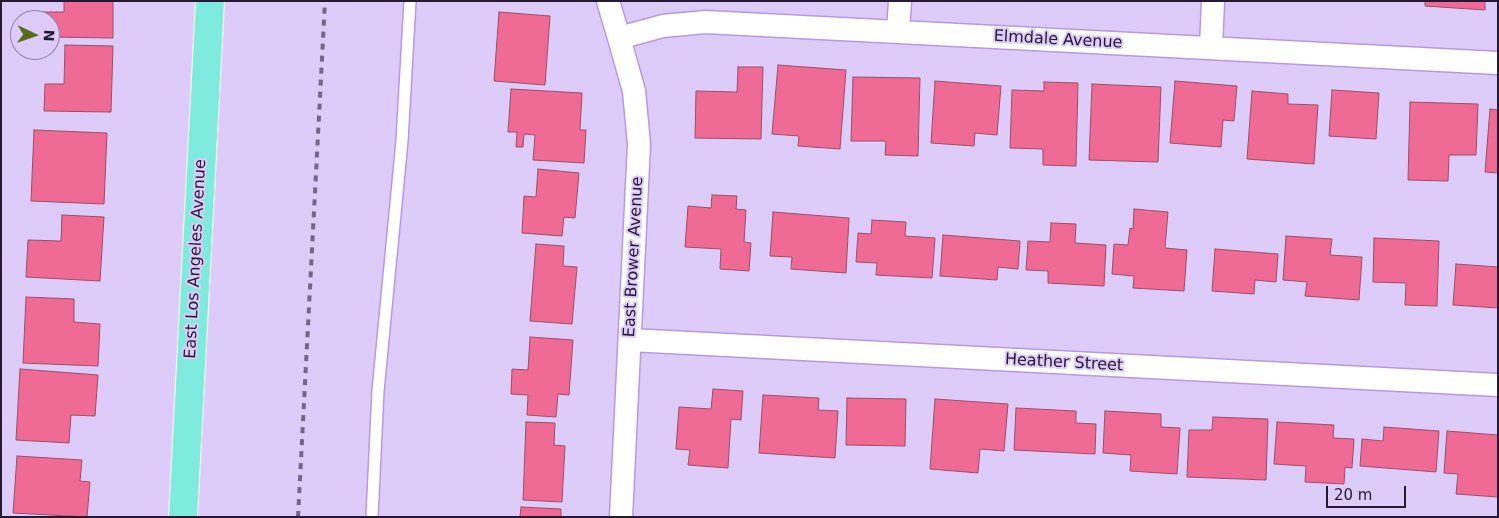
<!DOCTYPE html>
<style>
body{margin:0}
#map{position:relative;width:1499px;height:518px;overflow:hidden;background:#ddccf9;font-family:"DejaVu Sans",sans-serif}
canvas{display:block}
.frame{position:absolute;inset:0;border:2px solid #251935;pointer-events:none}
.north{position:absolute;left:10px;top:10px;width:50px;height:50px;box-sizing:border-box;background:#ddccf9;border:1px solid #9384ab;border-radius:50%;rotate:93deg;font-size:14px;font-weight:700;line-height:20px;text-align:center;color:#251935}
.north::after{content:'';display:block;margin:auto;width:18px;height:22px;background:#596d1c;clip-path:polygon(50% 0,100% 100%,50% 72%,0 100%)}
.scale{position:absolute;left:1326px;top:486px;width:80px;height:22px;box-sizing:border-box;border:2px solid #251935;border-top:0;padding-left:6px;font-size:15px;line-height:18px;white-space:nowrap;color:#251935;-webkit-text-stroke:4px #ddccf9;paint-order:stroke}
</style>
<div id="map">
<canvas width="1499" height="518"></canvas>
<div class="frame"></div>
<div class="north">N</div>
<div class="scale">20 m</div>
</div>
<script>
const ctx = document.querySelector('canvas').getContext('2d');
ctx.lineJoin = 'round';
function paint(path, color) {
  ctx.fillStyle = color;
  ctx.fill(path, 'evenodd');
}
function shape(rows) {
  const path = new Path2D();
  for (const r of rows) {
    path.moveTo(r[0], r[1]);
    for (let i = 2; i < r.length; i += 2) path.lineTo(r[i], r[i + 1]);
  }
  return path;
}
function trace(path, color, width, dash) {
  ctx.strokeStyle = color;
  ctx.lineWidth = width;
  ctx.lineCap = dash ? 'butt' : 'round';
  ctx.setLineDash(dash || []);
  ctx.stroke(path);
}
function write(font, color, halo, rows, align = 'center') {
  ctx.font = font + ' "DejaVu Sans",sans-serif';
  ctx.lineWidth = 4;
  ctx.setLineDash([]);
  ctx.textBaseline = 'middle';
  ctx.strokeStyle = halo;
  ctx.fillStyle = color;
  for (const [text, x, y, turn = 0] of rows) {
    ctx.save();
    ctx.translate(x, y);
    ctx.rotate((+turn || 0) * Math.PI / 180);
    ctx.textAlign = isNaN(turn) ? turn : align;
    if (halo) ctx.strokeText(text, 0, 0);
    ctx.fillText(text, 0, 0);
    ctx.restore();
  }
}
const building = shape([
 [64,1,113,1,113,38,50,37,50,20,42,20,42,12,64,12,64,1],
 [1425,1,1485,1,1485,10,1425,6,1425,1],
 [499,12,550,16,545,85,494,81,499,12],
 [65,45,113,46,111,112,44,111,45,84,64,84,65,45],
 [778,65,846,70,840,149,798,146,799,136,772,134,778,65],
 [738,67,763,67,761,139,695,138,696,91,737,92,738,67],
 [853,77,920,78,918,156,885,155,886,141,851,141,853,77],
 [935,81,1001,86,997,135,975,133,974,146,931,143,935,81],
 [1175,81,1237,86,1234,121,1223,120,1221,147,1170,143,1175,81],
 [1044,82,1078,83,1076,166,1043,165,1043,149,1010,148,1012,90,1044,91,1044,82],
 [1092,84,1161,87,1158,162,1089,160,1092,84],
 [511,89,582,93,580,130,586,130,584,163,533,160,535,135,524,134,523,147,516,147,517,132,508,132,511,89],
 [1332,90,1379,93,1376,139,1329,136,1332,90],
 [1252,91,1288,94,1288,104,1318,105,1314,164,1247,159,1252,91],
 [1410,102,1478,104,1476,155,1449,155,1448,181,1408,180,1410,102],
 [1490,109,1498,110,1498,173,1485,172,1490,109],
 [34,130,107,133,104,204,31,201,34,130],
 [538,169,579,173,575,218,564,217,562,236,522,233,524,196,536,197,538,169],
 [712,195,737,196,736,209,746,210,744,242,751,243,749,271,720,269,721,249,685,247,688,206,711,208,712,195],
 [1134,209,1168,212,1165,248,1187,250,1184,291,1133,288,1134,276,1112,274,1114,244,1128,245,1130,228,1133,229,1134,209],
 [773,212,849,218,846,273,791,269,792,257,770,256,773,212],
 [62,215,104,217,100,281,26,277,28,240,61,241,62,215],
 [872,220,906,222,905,236,935,238,932,278,876,275,877,263,856,262,858,233,871,234,872,220],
 [1051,223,1076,224,1075,243,1106,245,1104,286,1048,283,1048,271,1026,270,1028,241,1050,242,1051,223],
 [943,235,1020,241,1018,269,998,267,997,280,940,276,943,235],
 [1286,236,1332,239,1330,255,1362,257,1359,300,1305,296,1307,282,1283,280,1286,236],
 [1374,238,1439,241,1437,306,1405,305,1406,283,1373,282,1374,238],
 [536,244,564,246,563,266,577,267,572,324,530,321,536,244],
 [1215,249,1278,254,1276,282,1255,280,1254,294,1212,291,1215,249],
 [1456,264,1498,267,1498,308,1453,305,1456,264],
 [26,297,74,299,74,322,100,324,98,366,23,363,26,297],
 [530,337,573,340,569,395,558,394,556,417,527,415,528,395,511,394,512,369,528,370,530,337],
 [20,369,98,375,95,416,71,415,69,443,16,440,20,369],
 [713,389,743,391,741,420,731,419,728,468,688,465,690,450,676,449,679,407,711,409,713,389],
 [763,395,819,398,818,410,838,411,835,458,759,453,763,395],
 [847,398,906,399,905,446,846,445,847,398],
 [935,399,1008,404,1004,451,980,449,978,473,930,469,935,399],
 [1016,408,1076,411,1076,423,1096,424,1095,454,1014,450,1016,408],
 [1105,411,1161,414,1161,427,1180,428,1177,474,1130,471,1131,455,1103,453,1105,411],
 [1213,417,1268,419,1266,480,1187,477,1189,430,1212,430,1213,417],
 [526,422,555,423,554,445,565,446,562,502,523,500,526,422],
 [1277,422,1334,425,1333,438,1354,439,1352,468,1345,467,1344,484,1305,482,1306,466,1274,464,1277,422],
 [1384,427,1439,431,1436,472,1360,466,1362,439,1383,441,1384,427],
 [1447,431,1498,435,1498,497,1456,494,1458,474,1444,473,1447,431],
 [17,456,82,460,80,481,90,482,87,517,13,513,17,456],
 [521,507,561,509,561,517,520,517,521,507]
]);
paint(building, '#ef6b95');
trace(building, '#9c4e65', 1);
const lane = shape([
 [372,517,378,391,402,141,410,1]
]);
const street = shape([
 [608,1,619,38,634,91,639,144,621,517],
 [898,31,900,1],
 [619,38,663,26,705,22,1498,63],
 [1211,48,1213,1],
 [630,340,1498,385]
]);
const primary = shape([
 [183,517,210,1]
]);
trace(lane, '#b799e1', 14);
trace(street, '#b799e1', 25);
trace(primary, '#fff', 30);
trace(lane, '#fff', 11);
trace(street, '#fff', 22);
trace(primary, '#7febdf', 28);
trace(shape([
 [298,517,325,1]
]), '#746689', 4, [6, 6]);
write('16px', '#251935', '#ddccf9', [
 ["Elmdale Avenue",1058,40,3],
 ["East Brower Avenue",634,257,-87],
 ["East Los Angeles Avenue",196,259,-87],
 ["Heather Street",1064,363,3]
]);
</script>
